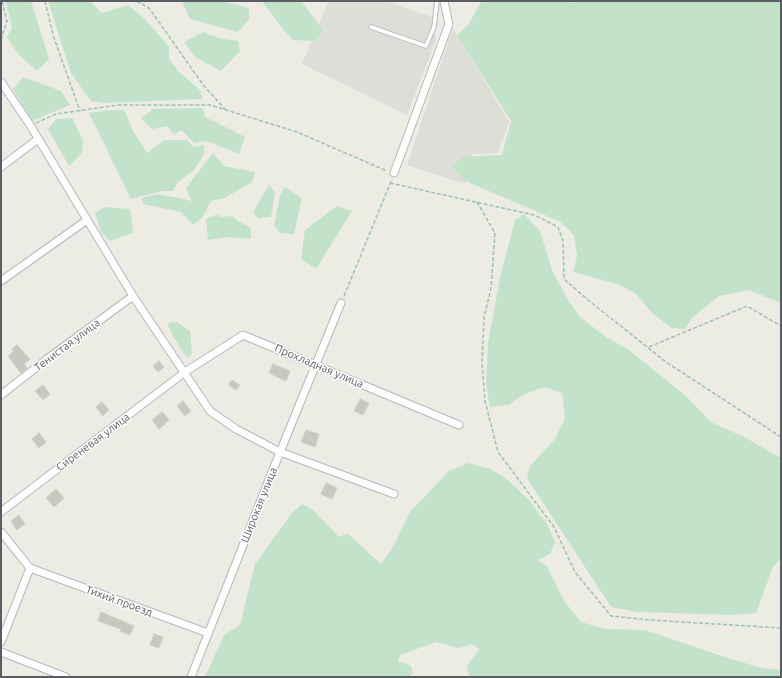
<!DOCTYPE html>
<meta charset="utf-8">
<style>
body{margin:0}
#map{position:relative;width:782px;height:678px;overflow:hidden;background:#edece4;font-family:Ubuntu,sans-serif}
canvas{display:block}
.frame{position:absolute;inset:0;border:2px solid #5c5d63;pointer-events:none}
</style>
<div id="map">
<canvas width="782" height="678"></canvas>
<div class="frame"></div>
</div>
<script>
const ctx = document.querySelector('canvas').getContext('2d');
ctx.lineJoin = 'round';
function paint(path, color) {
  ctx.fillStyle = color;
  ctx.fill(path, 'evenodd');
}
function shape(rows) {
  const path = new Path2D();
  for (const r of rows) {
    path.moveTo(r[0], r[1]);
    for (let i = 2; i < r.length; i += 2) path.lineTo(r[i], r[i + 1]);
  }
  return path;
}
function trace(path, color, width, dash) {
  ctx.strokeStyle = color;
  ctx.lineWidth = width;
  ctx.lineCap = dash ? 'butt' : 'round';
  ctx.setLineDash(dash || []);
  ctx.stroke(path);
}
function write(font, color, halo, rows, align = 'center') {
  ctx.font = font + ' Ubuntu,sans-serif';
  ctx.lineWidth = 3;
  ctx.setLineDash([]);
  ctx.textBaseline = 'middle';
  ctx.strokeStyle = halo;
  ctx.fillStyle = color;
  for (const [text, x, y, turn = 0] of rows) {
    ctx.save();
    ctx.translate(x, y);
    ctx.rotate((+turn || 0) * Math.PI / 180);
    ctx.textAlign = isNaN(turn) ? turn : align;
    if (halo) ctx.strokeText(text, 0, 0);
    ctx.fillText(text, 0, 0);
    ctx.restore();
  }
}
paint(shape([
 [329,1,385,1,433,17,436,40,407,115,302,64],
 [453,28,509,122,498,153,472,154,465,184,407,165]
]), '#deded8');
paint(shape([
 [6,1,31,1,49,59,37,71,18,54,7,37,12,28],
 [48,1,90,1,102,13,128,5,145,19,169,47,169,59,179,72,200,90,203,99,105,103,91,101,71,73],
 [178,1,222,1,249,8,249,19,238,32,190,19,182,1],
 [262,1,302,2,323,30,315,41,293,40,282,28],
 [482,1,573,1,575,3,580,1,781,1,781,303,749,290,719,296,692,318,685,329,672,328,653,314,635,293,617,284,573,272,577,256,574,235,559,221,463,180,452,166,463,157,502,155,511,121,457,35,468,25],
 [203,32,218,38,238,41,240,51,221,71,195,57,184,42],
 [23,77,61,91,70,105,32,121,13,89],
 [203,108,205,117,245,137,239,154,207,141,194,143,182,130,174,134,167,126,152,129,141,118,153,109],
 [109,110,124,110,133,131,147,153,164,140,187,140,193,147,204,145,204,154,194,170,178,182,173,191,162,191,131,199,89,113],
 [72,118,83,140,82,153,69,166,48,129,56,119],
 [213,153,224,166,255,172,252,182,225,198,211,201,202,218,193,225,181,212,143,204,142,198,158,194,192,201,186,188],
 [269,185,275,192,271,217,258,218,253,212],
 [285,187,302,198,294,234,280,233,274,226,280,195],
 [337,206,352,211,316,269,301,259,305,230],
 [105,207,130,209,133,233,110,241,101,232,95,213],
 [218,214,220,217,232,216,238,221,251,228,251,239,228,237,208,240,206,219],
 [524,214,540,231,552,270,568,300,580,317,606,337,629,350,686,396,711,422,746,438,781,458,781,558,773,567,756,613,733,615,637,612,611,607,527,478,530,466,555,439,565,418,562,393,544,387,523,395,508,405,490,407,486,384,488,343,500,278,515,220],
 [177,322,190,331,192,355,187,358,174,338,167,323],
 [468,463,491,469,509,481,529,500,547,524,555,542,550,554,537,560,547,566,564,601,581,622,605,629,645,630,734,660,762,668,781,670,781,677,469,677,467,666,479,649,472,644,458,648,436,642,400,655,398,661,411,666,413,673,410,677,205,677,224,635,240,625,255,564,291,514,302,504,313,510,339,537,348,534,381,564,394,545,409,513,449,471]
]), '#c2e2c9');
const building = shape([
 [17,345,30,359,24,364,27,368,21,373,8,356,14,351,12,349,17,345],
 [159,361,164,367,158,372,153,366,159,361],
 [273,364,290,371,286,381,269,373,273,364],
 [232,380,240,385,236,390,228,385,232,380],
 [43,385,50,394,43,400,35,391,43,385],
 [360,399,369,403,363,415,354,411,360,399],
 [183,401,191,411,185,416,177,406,183,401],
 [102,402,109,410,103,416,96,407,102,402],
 [162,412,169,420,159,429,152,420,162,412],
 [306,430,319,434,315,447,301,442,306,430],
 [39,433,46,442,39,448,32,439,39,433],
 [326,483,337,488,332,499,321,494,326,483],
 [56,489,64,498,54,507,46,498,56,489],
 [19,515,25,524,17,530,11,521,19,515],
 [101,612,134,626,130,635,120,631,121,629,98,621,101,612],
 [154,634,163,637,159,648,150,645,154,634]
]);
paint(building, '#c8c7c0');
trace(building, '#d1cfc3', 1);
const service = shape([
 [371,27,426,46,434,27,437,1]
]);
const minor = shape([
 [1,82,30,125,133,296,210,411,236,429,280,452,191,677],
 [1,167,38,139],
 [394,173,449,24,444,1],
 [1,281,87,220],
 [341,303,280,452,394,494],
 [1,395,47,359,133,296],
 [1,512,185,372,243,335,459,425],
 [1,532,30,568],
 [30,568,208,633],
 [1,642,30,568],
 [1,652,66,677]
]);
trace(service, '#b6b7bc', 5.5);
trace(minor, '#b6b7bc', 9);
trace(shape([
 [45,1,53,35,80,111],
 [137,1,149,8,204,86,225,109],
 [1,40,7,21,2,1],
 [36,123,56,114,118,105,210,105,297,132,387,171],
 [390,183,534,215,558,227,563,241,564,279,588,300,666,362,781,437],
 [477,202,495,233,491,288,484,318,482,362,485,401,498,452,554,527,575,572,611,616,650,620,781,628],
 [344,296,392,179],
 [649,347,747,306,781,326]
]), '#9cc2af', 1.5, [4, 2]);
trace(service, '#fff', 3.5);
trace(minor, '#fff', 7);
write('11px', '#5c5d63', '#fff', [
 ["Тенистая улица",67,345,-37],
 ["Прохладная улица",319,366,23],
 ["Сиреневая улица",93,442,-37],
 ["Широкая улица",259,505,-68],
 ["Тихий проезд",119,601,20]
]);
</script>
